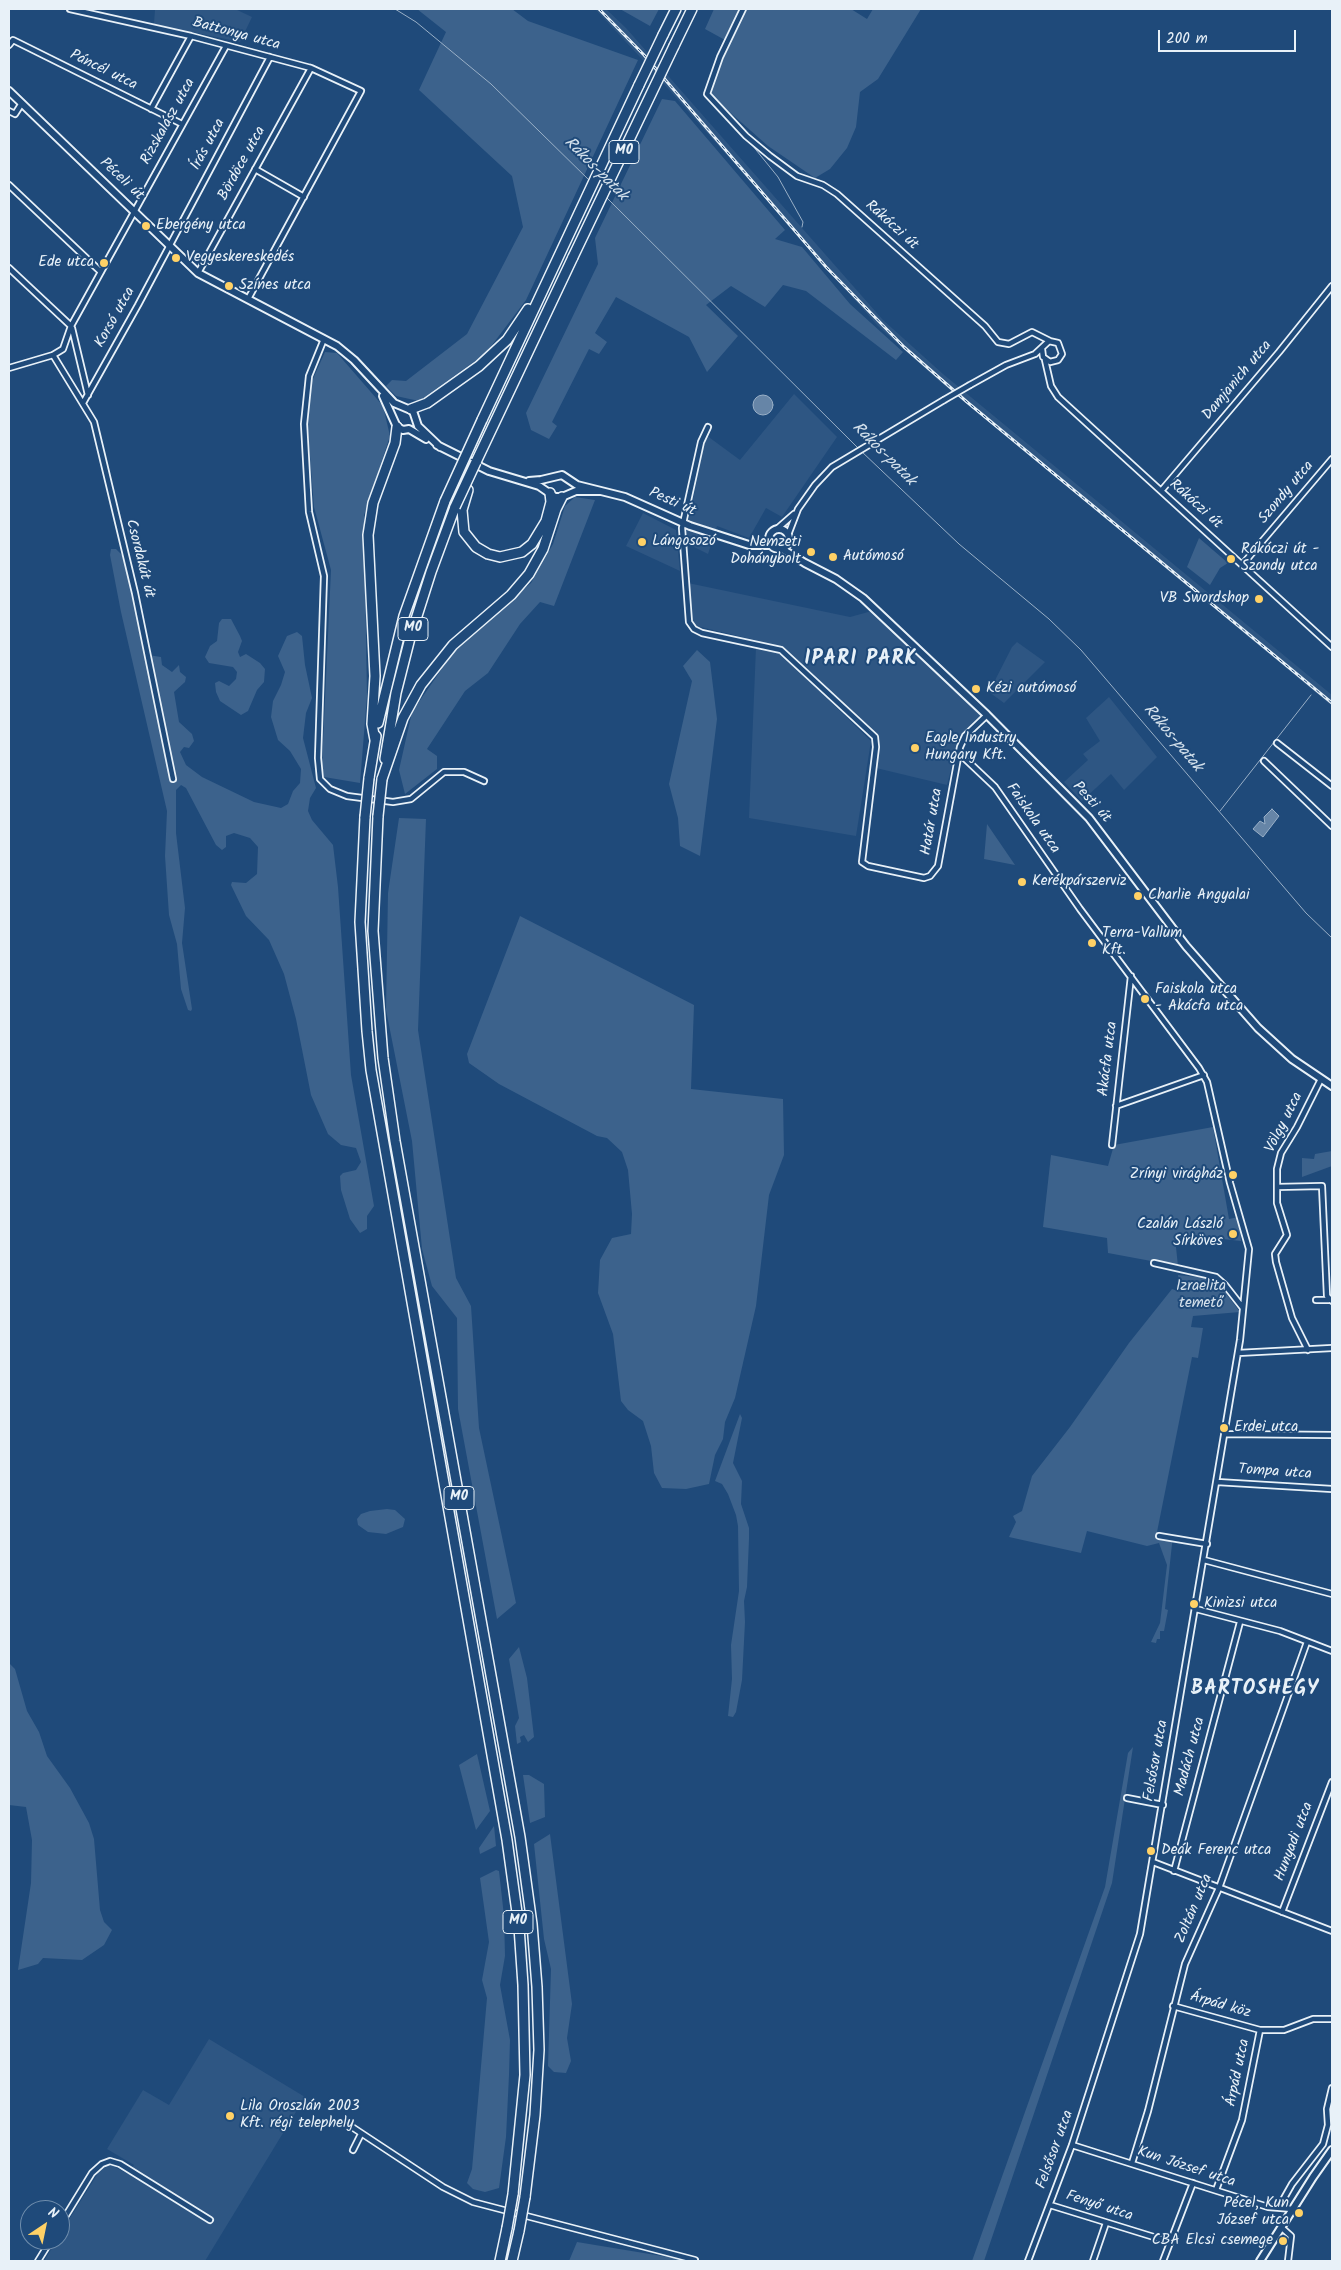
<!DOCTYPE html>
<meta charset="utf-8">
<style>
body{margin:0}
#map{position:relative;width:1341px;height:2270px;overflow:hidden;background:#1f4a7a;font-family:Kalam,sans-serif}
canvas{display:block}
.frame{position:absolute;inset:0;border:10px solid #e8f1f8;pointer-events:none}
.north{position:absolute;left:20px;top:2200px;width:50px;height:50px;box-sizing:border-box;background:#1f4a7a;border:1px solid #6f8dac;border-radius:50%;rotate:34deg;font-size:14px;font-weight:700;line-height:20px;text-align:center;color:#e8f1f8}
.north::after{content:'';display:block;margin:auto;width:18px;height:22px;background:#ffd166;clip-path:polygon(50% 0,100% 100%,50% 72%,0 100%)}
.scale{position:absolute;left:1158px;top:30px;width:138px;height:22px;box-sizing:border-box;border:2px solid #e8f1f8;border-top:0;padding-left:6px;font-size:15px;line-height:18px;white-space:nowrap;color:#e8f1f8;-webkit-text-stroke:4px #1f4a7a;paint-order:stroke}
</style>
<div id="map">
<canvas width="1341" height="2270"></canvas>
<div class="frame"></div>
<div class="north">N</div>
<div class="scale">200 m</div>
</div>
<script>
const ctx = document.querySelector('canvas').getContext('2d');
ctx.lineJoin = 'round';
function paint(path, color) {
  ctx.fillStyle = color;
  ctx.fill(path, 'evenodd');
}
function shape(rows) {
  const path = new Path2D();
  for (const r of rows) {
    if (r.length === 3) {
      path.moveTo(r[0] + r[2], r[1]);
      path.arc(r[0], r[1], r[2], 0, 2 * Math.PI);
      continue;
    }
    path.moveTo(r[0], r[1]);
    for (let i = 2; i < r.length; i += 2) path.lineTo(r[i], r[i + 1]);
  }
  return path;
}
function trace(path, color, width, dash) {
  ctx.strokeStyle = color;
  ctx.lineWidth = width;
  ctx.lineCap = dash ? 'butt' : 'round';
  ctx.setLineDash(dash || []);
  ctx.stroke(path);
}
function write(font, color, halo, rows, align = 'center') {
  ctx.font = font + ' Kalam,sans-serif';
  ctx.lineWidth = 4;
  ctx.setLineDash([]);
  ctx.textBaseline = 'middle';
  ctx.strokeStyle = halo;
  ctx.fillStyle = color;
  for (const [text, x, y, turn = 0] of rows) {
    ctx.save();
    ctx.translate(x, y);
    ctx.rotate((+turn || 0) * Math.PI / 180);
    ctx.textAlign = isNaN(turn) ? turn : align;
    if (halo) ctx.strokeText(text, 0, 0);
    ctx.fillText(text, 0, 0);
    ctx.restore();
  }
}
paint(shape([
 [155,9,235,9,252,17,240,42,154,24],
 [595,9,606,9,626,28,883,320,943,374,1332,695,1332,706,938,380,878,326,641,58],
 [794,394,837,437,782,517,766,508,749,538,717,526,708,554,686,543,686,533,706,435,740,460],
 [643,513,676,530,680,571,626,546],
 [688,583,850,617,872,611,982,716,965,732,958,742,947,785,876,768,880,739,780,646,688,624],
 [1017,642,1045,662,1004,703,989,692,1012,647],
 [756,647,772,649,782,655,871,741,856,836,749,818],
 [1109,697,1157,757,1124,790,1111,774,1082,801,1064,782,1088,760,1083,754,1100,741,1086,718],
 [209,2039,305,2097,205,2261,44,2261,57,2240,60,2240,60,2234,100,2170,106,2166,113,2166,128,2174,134,2165,107,2149,143,2090,169,2105]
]), '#2e5683');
paint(shape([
 [417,9,512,9,528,21,638,60,526,300,486,353,419,401,396,396,386,386,392,380,406,381,467,334,523,227,512,176,419,90,446,32],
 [620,9,659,9,650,26],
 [714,9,851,9,867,19,873,9,921,9,878,79,860,92,856,127,847,148,830,169,815,178,768,146,707,92,725,40,705,29],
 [662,99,675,101,785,230,775,239,802,247,850,304,903,352,896,360,806,291,783,285,765,307,731,286,706,305,738,336,707,372,689,337,616,297,595,333,607,342,599,354,589,349,552,422,557,426,549,439,531,430,526,413,598,264,595,238],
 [325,352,337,353,383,406,390,436,364,515,367,696,360,783,324,777,322,764,331,570,314,507,307,418,312,381],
 [575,497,595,500,554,606,540,602,520,624,488,673,465,691,427,749,437,756,437,769,405,794,399,770,412,712,457,647,531,583,553,544,565,506],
 [1199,538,1228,563,1220,568,1210,585,1187,567],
 [111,549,116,549,122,555,125,563,148,655,161,657,162,665,172,672,179,665,180,672,186,677,185,682,174,692,179,722,192,734,194,741,189,748,184,747,180,752,186,765,202,777,254,802,281,808,288,804,293,791,300,783,301,769,290,751,278,740,271,717,273,701,281,685,285,672,278,656,287,636,297,632,302,636,305,665,312,698,306,713,303,738,316,788,310,798,308,811,312,820,333,845,338,887,351,1075,374,1206,367,1216,367,1229,360,1233,350,1219,341,1190,340,1176,343,1173,356,1170,361,1162,356,1148,341,1145,328,1134,311,1095,296,1019,284,974,269,940,246,916,231,885,232,882,246,883,257,874,258,847,250,838,234,833,226,836,226,847,222,850,216,845,186,788,181,785,176,790,176,833,185,908,182,943,192,1009,191,1011,188,1010,181,989,177,944,169,915,165,856,167,811,121,612,110,555],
 [222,619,231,619,240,636,242,641,238,652,240,657,246,654,260,663,265,669,264,682,257,690,248,711,241,715,220,701,216,692,215,683,219,681,229,686,236,679,237,672,233,667,209,663,205,657,210,646,217,641,219,623],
 [697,650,710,662,717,719,700,856,680,846,678,818,669,784,692,681,683,666],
 [399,818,426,819,418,1030,456,1278,471,1306,479,1428,516,1603,497,1619,458,1409,457,1318,432,1286,422,1249,412,1141,386,1010,388,893],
 [987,824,1015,865,984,859],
 [520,916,694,1005,691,1089,783,1099,784,1155,769,1195,756,1306,735,1398,725,1422,723,1439,715,1455,709,1484,686,1489,662,1488,654,1473,651,1446,643,1421,628,1410,621,1401,613,1334,598,1293,600,1260,612,1238,631,1234,632,1214,628,1170,622,1152,607,1138,597,1136,499,1084,469,1063,467,1054],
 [1213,1127,1229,1219,1239,1217,1241,1241,1205,1237,1175,1238,1178,1266,1108,1253,1107,1238,1043,1227,1051,1155,1108,1166,1114,1145],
 [1332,1151,1332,1166,1302,1177,1302,1158,1314,1159,1315,1154],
 [1178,1275,1207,1278,1218,1283,1240,1312,1193,1316,1191,1327,1203,1328,1198,1358,1192,1357,1157,1532,1173,1535,1165,1609,1168,1610,1164,1631,1160,1631,1160,1639,1157,1639,1156,1643,1151,1642,1160,1623,1167,1565,1159,1543,1147,1546,1087,1531,1081,1553,1009,1537,1016,1522,1013,1516,1022,1511,1032,1476,1070,1427,1129,1343,1172,1289,1181,1292],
 [740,1414,742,1418,733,1463,742,1481,741,1504,749,1528,749,1539,747,1587,744,1601,745,1622,742,1680,736,1712,733,1717,728,1716,732,1679,731,1645,739,1591,738,1526,736,1515,728,1494,722,1484,715,1481],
 [387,1509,395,1510,405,1519,403,1527,386,1534,368,1532,358,1525,357,1519,361,1514,370,1511],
 [519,1647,527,1678,534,1737,528,1742,524,1735,520,1737,521,1742,517,1744,515,1726,519,1718,509,1659],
 [9,1663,15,1669,27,1711,39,1732,47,1756,70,1788,89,1823,94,1839,100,1910,104,1922,112,1930,104,1945,82,1960,43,1958,38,1964,18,1970,31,1883,32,1840,26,1807,9,1805],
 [1133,1747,1112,1883,984,2261,972,2261,1105,1887,1128,1753],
 [477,1754,490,1811,476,1830,459,1765],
 [523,1775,529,1775,544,1784,545,1817,530,1823],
 [494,1826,496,1846,480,1854,479,1848],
 [550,1834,572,2004,567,2038,571,2061,566,2073,554,2072,548,2066,551,1969,544,1939,534,1844],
 [496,1870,499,1871,504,1916,505,1956,500,1985,510,2040,509,2075,506,2137,499,2188,485,2192,473,2189,467,2183,472,2169,487,1998,482,1980,489,1942,480,1878],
 [577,2242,692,2261,569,2261]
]), '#3c628c');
const water = shape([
 [763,405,10],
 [1272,809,1279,816,1263,837,1253,829,1260,821,1265,824,1264,817,1272,809]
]);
paint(water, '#6685a7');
trace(water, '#9ab0c7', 1);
trace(shape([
 [395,9,416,22,491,84,589,180],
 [752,145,778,177,803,222,802,227],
 [606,197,858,448],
 [861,451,959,544,1049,619,1081,650,1306,913,1332,938],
 [1220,811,1311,695]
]), '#9ab0c7', 1);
const street = shape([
 [70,9,191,36,311,68,361,91,248,299],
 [743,9,720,57,707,94,746,136,770,156,797,176,823,185,837,194,985,326,998,342,1009,344,1032,332,1050,341],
 [9,45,13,40,182,124],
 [151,109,191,36],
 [9,111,15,114,22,103],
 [255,169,304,197],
 [9,185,101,272],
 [9,268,71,326],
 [198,273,311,68],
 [72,328,88,395],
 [324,339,309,376,304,424,309,512,324,576,318,758,320,779,330,789,347,796,393,802,411,799,444,772,464,772,484,781],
 [53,355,94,422,135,593,173,779],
 [1045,360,1051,386,1058,397,1332,647],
 [9,368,53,355,63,349,71,326,226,46],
 [970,385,1006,365,1035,354,1049,341,1058,343,1062,354,1058,360,1050,362,1043,357,1042,349],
 [83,403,138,305,270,57],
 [708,427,701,442,682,528,689,622,694,629,702,633,781,650,875,737,876,747,862,862,868,866,924,878,930,876,938,866,960,747,965,736,987,715],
 [1161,491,1279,352,1332,286],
 [778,528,794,514],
 [788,535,798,509,815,485,832,467,944,400],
 [1242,565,1332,459],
 [1277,743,1332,786],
 [958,752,995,787,1080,909,1199,1068,1207,1082,1230,1183,1249,1249,1240,1340,1140,1934,1072,2145,1028,2261],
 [1264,761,1332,826],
 [1116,1106,1204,1075],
 [1112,1145,1131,976],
 [1277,1187,1322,1186,1327,1296,1332,1301],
 [1154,1263,1216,1277,1225,1285,1243,1308],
 [1316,1300,1329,1300],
 [1308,1350,1292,1318,1276,1262,1275,1254,1287,1235,1277,1203,1277,1169,1281,1153,1297,1127,1321,1079],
 [1238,1353,1332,1348],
 [1225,1434,1332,1435],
 [1217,1482,1332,1489],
 [1159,1536,1207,1544],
 [1204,1560,1332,1594],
 [1196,1609,1280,1631,1332,1651],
 [1127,1798,1163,1805],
 [1153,1862,1332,1931],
 [1174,1871,1240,1622],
 [1282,1912,1332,1782],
 [1173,2006,1260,2030,1284,2030,1313,2019,1332,2019],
 [352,2127,443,2187,473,2202,695,2260],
 [1072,2145,1268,2207,1293,2209],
 [353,2150,361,2134],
 [1132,2163,1148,2111,1185,1964,1219,1888,1307,1642],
 [1216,2190,1242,2120,1260,2030],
 [1050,2205,1170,2242],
 [1279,2207,1292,2184,1323,2144,1328,2125,1327,2109,1332,2088],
 [60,2225,92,2173,102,2164,110,2161,120,2164,210,2220],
 [1282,2228,1291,2236,1288,2261],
 [38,2261,51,2240],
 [1093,2261,1106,2223],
 [1163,2261,1193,2183]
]);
const secondary = shape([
 [9,91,198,273,337,346,354,360,394,403,413,411,418,426,440,447],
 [383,396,397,427,403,430,409,429,426,439],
 [437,445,489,471,539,486,555,497,562,497,576,491,600,491],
 [529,481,541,480,562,475,577,485,625,497,690,526,749,545,770,545],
 [779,539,10],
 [782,549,805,563,836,579,863,598,987,715,1089,818,1186,946,1258,1028,1292,1059,1332,1086],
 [1260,2261,1313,2177,1332,2150]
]);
const highway = shape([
 [663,35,676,9],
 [674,46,692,9],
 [411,409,427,403,479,366,507,340,528,309],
 [482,420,639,85],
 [476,462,573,257],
 [468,490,462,510,464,532,476,547,488,554,500,557,522,552,532,544,546,521,551,502,550,493],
 [378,723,404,616,445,501],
 [375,740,372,724,375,676,368,535,373,503,395,443,397,427],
 [385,759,396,693,410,638,431,572,455,507],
 [369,778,376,736],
 [382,779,403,718,421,685,453,645,511,595,529,574,543,549,556,509,562,497],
 [378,816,373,931,383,1058,395,1141,520,1837,532,1924,537,1987,539,2050,535,2115,525,2197],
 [365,817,360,922,367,1031,371,1070,507,1840,519,1927,523,1985,525,2075,513,2194],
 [500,2261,507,2228],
 [512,2261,519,2231]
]);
trace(street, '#e8f1f8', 8);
trace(secondary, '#e8f1f8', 10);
trace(highway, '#e8f1f8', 12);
trace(street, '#1f4a7a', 4.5);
trace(secondary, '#1f4a7a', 6);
trace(highway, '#1f4a7a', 9);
const rail = shape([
 [599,9,644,55,826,267,904,347,967,402,1332,703]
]);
trace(rail, '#e8f1f8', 3);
trace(rail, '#1f4a7a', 1, [4]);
const streetBridge = shape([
 [944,400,970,385]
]);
const highwayBridge = shape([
 [639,85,663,35],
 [573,257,674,46],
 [445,501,482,420],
 [455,507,476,462],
 [378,816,382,779],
 [365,817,369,778],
 [507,2228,513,2194],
 [519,2231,525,2197]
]);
trace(streetBridge, '#e8f1f8', 8, []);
trace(highwayBridge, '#e8f1f8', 12, []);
trace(streetBridge, '#1f4a7a', 4.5);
trace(highwayBridge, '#1f4a7a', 9);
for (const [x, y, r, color] of [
 [146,226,5,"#ffd166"],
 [176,258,5,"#ffd166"],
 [104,263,5,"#ffd166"],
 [229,286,5,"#ffd166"],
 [642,542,5,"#ffd166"],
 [811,552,5,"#ffd166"],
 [833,557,5,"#ffd166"],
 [1231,559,5,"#ffd166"],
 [1259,599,5,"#ffd166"],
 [976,689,5,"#ffd166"],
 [915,748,5,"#ffd166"],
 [1022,882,5,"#ffd166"],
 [1138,896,5,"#ffd166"],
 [1092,943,5,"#ffd166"],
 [1145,999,5,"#ffd166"],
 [1233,1175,5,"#ffd166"],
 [1233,1234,5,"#ffd166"],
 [1224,1428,5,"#ffd166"],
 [1194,1604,5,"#ffd166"],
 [1151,1851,5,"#ffd166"],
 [230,2116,5,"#ffd166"],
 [1299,2213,5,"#ffd166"],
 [1283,2241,5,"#ffd166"]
]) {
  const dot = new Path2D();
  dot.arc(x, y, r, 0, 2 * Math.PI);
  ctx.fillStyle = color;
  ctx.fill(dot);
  trace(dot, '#1f4a7a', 2);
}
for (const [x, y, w] of [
 [624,152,30],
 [413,629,30],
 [459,1498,30],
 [518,1922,30]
]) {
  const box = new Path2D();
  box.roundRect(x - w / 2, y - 11.5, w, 23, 4);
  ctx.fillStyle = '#1f4a7a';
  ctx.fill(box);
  trace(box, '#e8f1f8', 1);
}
write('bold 14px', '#e8f1f8', null, [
 ["M0",624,152],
 ["M0",413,629],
 ["M0",459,1498],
 ["M0",518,1922]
]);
write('15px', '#e8f1f8', '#1f4a7a', [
 ["Battonya utca",236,35,15],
 ["Páncél utca",103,71,26],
 ["Rizskalász utca",169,122,-61],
 ["Írás utca",209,145,-62],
 ["Bördöce utca",243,164,-61],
 ["Péceli út",121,180,43],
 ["Rákóczi út",891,226,42],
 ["Korsó utca",116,318,-61],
 ["Damjanich utca",1238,381,-50],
 ["Szondy utca",1287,493,-50],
 ["Pesti út",672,503,24],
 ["Rákóczi út",1195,505,42],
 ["Csordakút út",139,559,76],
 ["Pesti út",1091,803,48],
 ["Faiskola utca",1032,819,55],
 ["Határ utca",933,822,-80],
 ["Akácfa utca",1109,1059,-83],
 ["Völgy utca",1285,1123,-63],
 ["Tompa utca",1275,1473,4],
 ["Madách utca",1191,1757,-75],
 ["Felsősor utca",1157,1761,-80],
 ["Hunyadi utca",1295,1842,-69],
 ["Zoltán utca",1195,1909,-67],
 ["Árpád köz",1220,2006,16],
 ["Árpád utca",1239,2073,-78],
 ["Felsősor utca",1056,2150,-70],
 ["Kun József utca",1186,2168,18],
 ["Fenyő utca",1099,2207,18]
]);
write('15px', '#e8f1f8', '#1f4a7a', [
 ["Ebergény utca",156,226],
 ["Vegyeskereskedés",186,258],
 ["Ede utca",94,263,"right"],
 ["Színes utca",239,286],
 ["Lángosozó",652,542],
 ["Nemzeti",801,543,"right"],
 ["Dohánybolt",801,560,"right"],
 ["Rákóczi út -",1241,550],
 ["Szondy utca",1241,567],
 ["Autómosó",843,557],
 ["VB Swordshop",1249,599,"right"],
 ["Kézi autómosó",986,689],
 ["Eagle Industry",925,739],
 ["Hungary Kft.",925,756],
 ["Kerékpárszerviz",1032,882],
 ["Charlie Angyalai",1148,896],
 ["Terra-Vallum",1102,934],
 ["Kft.",1102,951],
 ["Faiskola utca",1155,990],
 ["- Akácfa utca",1155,1007],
 ["Zrínyi virágház",1223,1175,"right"],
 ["Czalán László",1223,1225,"right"],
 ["Sírköves",1223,1242,"right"],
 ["Erdei utca",1234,1428],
 ["Kinizsi utca",1204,1604],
 ["Deák Ferenc utca",1161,1851],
 ["Lila Oroszlán 2003",240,2107],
 ["Kft. régi telephely",240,2124],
 ["Pécel, Kun",1289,2204,"right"],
 ["József utca",1289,2221,"right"],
 ["CBA Elcsi csemege",1273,2241,"right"]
], 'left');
write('15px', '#d7e3ed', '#1f4a7a', [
 ["Izraelita",1201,1287],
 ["temető",1201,1304]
]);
write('italic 16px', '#d4e1ec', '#1f4a7a', [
 ["Rákos-patak",595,170,45],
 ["Rákos-patak",883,455,45],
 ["Rákos-patak",1172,739,50]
]);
ctx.letterSpacing = '1px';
write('bold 20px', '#e8f1f8', '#1f4a7a', [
 ["IPARI PARK",861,661],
 ["BARTOSHEGY",1255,1691]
]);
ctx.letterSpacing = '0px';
</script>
